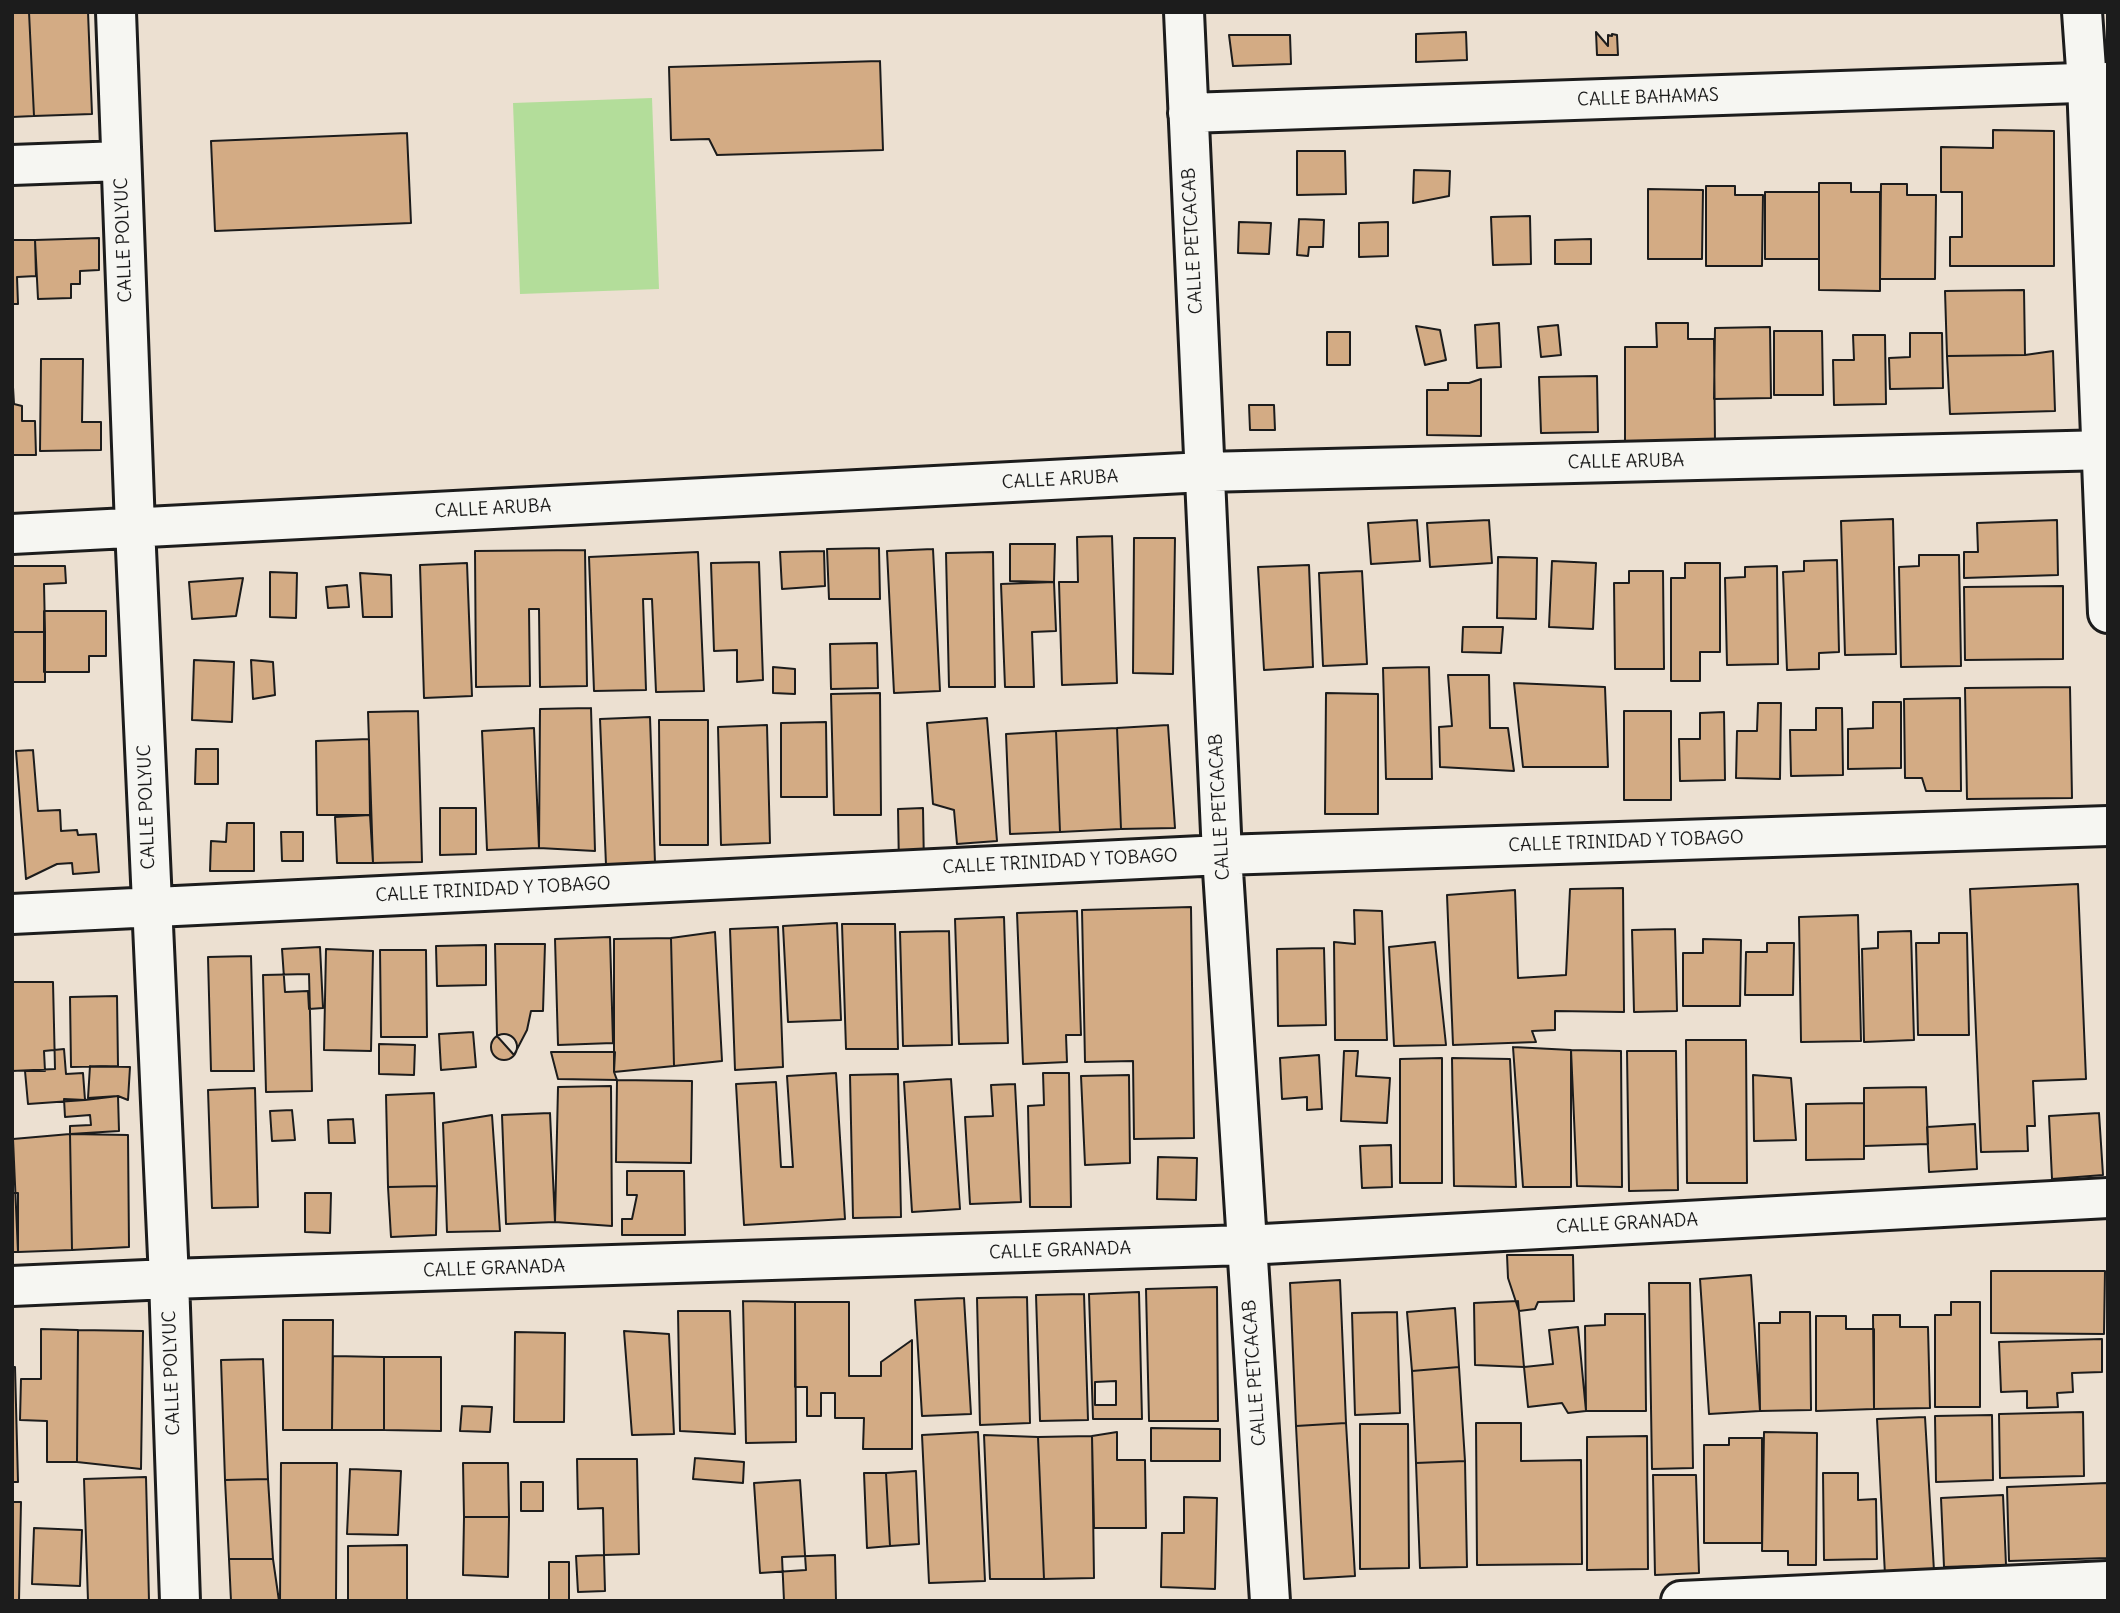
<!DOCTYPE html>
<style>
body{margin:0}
#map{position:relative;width:2120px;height:1613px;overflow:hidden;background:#ece0d1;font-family:Delius,sans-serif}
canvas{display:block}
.frame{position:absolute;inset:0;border:14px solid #1c1c1c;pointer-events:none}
</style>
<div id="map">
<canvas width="2120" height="1613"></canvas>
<div class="frame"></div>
</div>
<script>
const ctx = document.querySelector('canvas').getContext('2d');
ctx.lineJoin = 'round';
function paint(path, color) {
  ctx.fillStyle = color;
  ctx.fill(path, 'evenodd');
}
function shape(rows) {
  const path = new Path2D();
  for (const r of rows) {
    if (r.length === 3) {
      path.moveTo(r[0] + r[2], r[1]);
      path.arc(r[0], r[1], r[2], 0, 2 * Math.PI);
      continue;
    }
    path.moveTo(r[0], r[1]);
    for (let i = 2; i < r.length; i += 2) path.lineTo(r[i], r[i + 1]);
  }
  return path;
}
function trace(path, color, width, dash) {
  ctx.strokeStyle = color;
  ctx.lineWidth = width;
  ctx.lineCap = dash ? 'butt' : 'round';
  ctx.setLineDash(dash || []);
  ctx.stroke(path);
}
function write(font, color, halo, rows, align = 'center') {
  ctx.font = font + ' Delius,sans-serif';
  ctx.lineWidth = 6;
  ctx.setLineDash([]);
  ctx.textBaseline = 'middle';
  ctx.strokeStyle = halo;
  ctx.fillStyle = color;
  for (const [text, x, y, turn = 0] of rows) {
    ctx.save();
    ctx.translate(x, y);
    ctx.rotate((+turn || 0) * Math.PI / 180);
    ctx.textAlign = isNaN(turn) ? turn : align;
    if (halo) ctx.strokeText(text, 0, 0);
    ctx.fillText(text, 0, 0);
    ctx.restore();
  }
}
paint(shape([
 [652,98,659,289,520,294,513,103]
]), '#b3dd9a');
const building = shape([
 [12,12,29,12,34,116,12,117,12,12],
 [29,12,88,12,92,114,34,116,29,12],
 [1466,32,1467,60,1416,62,1416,34,1466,32],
 [1596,32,1608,46,1608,35,1612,36,1612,34,1617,35,1618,55,1597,55,1596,32],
 [1229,35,1290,35,1291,64,1233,66,1229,35],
 [880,61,883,150,717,155,709,139,671,140,669,67,880,61],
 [1993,130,2054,131,2054,266,1950,266,1950,237,1962,237,1962,192,1941,192,1941,147,1993,148,1993,130],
 [407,133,411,223,215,231,211,141,407,133],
 [1297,151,1345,151,1346,194,1297,195,1297,151],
 [1414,170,1450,171,1449,196,1413,203,1414,170],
 [1819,183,1851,183,1851,192,1880,192,1880,291,1819,290,1819,183],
 [1881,184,1907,184,1907,195,1936,195,1935,279,1880,279,1881,184],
 [1706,186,1735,186,1735,195,1763,195,1762,266,1706,266,1706,186],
 [1648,189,1703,190,1702,259,1648,259,1648,189],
 [1765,192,1819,192,1819,259,1765,259,1765,192],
 [1530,216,1531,264,1493,265,1491,217,1530,216],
 [1299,219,1324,220,1323,247,1309,247,1308,256,1297,255,1299,219],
 [1239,222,1271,223,1269,254,1238,253,1239,222],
 [1388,222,1388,256,1359,257,1359,223,1388,222],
 [99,238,99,270,80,271,80,284,71,284,71,298,38,299,35,240,99,238],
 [1591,239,1591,264,1555,264,1555,240,1591,239],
 [12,240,35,240,36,276,17,277,18,304,12,304,12,240],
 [2024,290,2025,355,1947,356,1945,291,2024,290],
 [1499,323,1501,367,1477,368,1475,325,1499,323],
 [1656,323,1688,323,1688,339,1714,339,1715,445,1625,446,1625,347,1657,347,1656,323],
 [1558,325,1561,355,1541,357,1538,327,1558,325],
 [1416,326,1440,330,1446,360,1425,365,1416,326],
 [1770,327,1771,398,1714,399,1715,328,1770,327],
 [1774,331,1822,331,1823,395,1774,395,1774,331],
 [1327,332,1350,332,1350,365,1327,365,1327,332],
 [1910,333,1942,333,1943,388,1890,389,1889,358,1910,357,1910,333],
 [1853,335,1885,335,1886,404,1834,405,1833,360,1854,360,1853,335],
 [2053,351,2055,411,1950,414,1947,356,2025,355,2053,351],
 [41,359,83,359,82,422,101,422,101,450,40,451,41,359],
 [12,370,14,404,22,406,22,421,35,421,36,455,12,455,12,370],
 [1597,376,1598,432,1541,433,1539,377,1597,376],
 [1481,379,1481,436,1427,435,1427,390,1448,390,1448,383,1469,383,1481,379],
 [1249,405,1274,405,1275,430,1250,430,1249,405],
 [1893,519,1896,654,1845,655,1841,521,1893,519],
 [1417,520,1420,561,1371,564,1368,523,1417,520],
 [1489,520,1492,563,1430,567,1427,523,1489,520],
 [2057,520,2058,575,1964,578,1964,552,1978,552,1977,523,2057,520],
 [1112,536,1117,683,1062,685,1059,582,1078,582,1077,537,1112,536],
 [1134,538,1175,538,1173,674,1133,673,1134,538],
 [1010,544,1055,544,1054,582,1010,581,1010,544],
 [879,548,880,599,829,599,827,549,879,548],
 [933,549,940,691,894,693,887,551,933,549],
 [585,550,587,686,540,687,539,609,529,609,530,686,476,687,475,551,585,550],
 [824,551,825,586,782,589,780,552,824,551],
 [698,552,704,691,656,692,652,599,643,599,646,690,594,691,589,557,698,552],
 [993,552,995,687,949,687,946,553,993,552],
 [1919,555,1959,555,1961,666,1901,667,1899,567,1919,566,1919,555],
 [1498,557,1537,558,1536,619,1497,618,1498,557],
 [1837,560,1839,652,1819,653,1819,669,1787,670,1783,572,1804,571,1804,561,1837,560],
 [1552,561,1596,563,1593,629,1549,627,1552,561],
 [759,562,763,680,737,682,737,650,714,651,711,563,759,562],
 [467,563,472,696,424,698,420,565,467,563],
 [1685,563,1720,563,1720,652,1700,652,1700,681,1671,681,1671,578,1685,578,1685,563],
 [1309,565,1313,667,1264,670,1258,567,1309,565],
 [12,566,65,566,66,583,44,584,45,632,12,632,12,566],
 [1777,566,1778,664,1727,665,1725,578,1745,577,1745,567,1777,566],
 [1362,571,1367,664,1323,666,1319,573,1362,571],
 [1629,571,1663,571,1664,669,1615,669,1614,583,1629,583,1629,571],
 [270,572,297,573,296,618,270,617,270,572],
 [360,573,391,575,392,617,363,617,360,573],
 [243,578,236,616,192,619,189,582,243,578],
 [1054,582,1056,631,1032,632,1034,687,1005,687,1001,584,1054,582],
 [347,585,349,607,328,608,326,587,347,585],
 [2063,586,2063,659,1965,660,1964,587,2063,586],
 [44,611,106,611,106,656,89,656,89,672,44,672,44,611],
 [1463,627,1503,627,1501,653,1462,652,1463,627],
 [12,632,45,632,45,682,12,682,12,632],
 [877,643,878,688,831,689,830,644,877,643],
 [194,660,234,662,232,722,192,720,194,660],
 [251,660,273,662,275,695,253,699,251,660],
 [773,667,795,669,795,694,773,693,773,667],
 [1429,667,1432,779,1386,779,1383,668,1429,667],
 [1448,675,1489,675,1490,728,1508,728,1514,771,1440,767,1439,727,1452,726,1448,675],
 [1514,683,1605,687,1608,767,1523,767,1514,683],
 [2070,687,2072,798,1967,799,1965,688,2070,687],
 [880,693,881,815,834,815,831,694,880,693],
 [1326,693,1378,694,1378,814,1325,814,1326,693],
 [1960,698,1961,791,1926,791,1922,778,1905,778,1904,699,1960,698],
 [1873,702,1901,702,1901,768,1848,769,1848,729,1873,728,1873,702],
 [1758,703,1781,703,1780,779,1736,778,1737,731,1757,731,1758,703],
 [591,708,595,851,539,848,540,709,591,708],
 [1816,708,1842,708,1843,775,1791,776,1790,730,1816,730,1816,708],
 [418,711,422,862,373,863,368,712,418,711],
 [1624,711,1671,711,1671,800,1624,800,1624,711],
 [1724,712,1725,780,1680,781,1679,739,1700,739,1700,713,1724,712],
 [650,717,655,863,606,865,600,719,650,717],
 [987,718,997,841,957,844,954,810,933,804,927,723,987,718],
 [659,720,708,720,708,845,660,845,659,720],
 [826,722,827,797,781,797,781,723,826,722],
 [767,725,770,843,721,845,718,727,767,725],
 [1168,725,1175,828,1121,829,1117,728,1168,725],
 [534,728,539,848,487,850,482,731,534,728],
 [1117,728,1121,829,1060,832,1056,731,1117,728],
 [1056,731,1060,832,1010,834,1006,734,1056,731],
 [369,739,370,815,317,815,316,741,369,739],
 [196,749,218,749,218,784,195,784,196,749],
 [33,750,38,811,60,810,61,831,77,830,78,835,96,834,99,872,73,874,72,863,57,864,26,879,16,751,33,750],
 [440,808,476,808,476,854,440,855,440,808],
 [923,808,924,868,899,869,898,809,923,808],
 [370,815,373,863,337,863,335,817,370,815],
 [227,823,254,823,254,871,210,871,211,841,226,842,227,823],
 [281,832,303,832,303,861,282,861,281,832],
 [2078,884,2086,1079,2033,1081,2035,1126,2027,1126,2028,1151,1981,1152,1970,889,2078,884],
 [1623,888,1624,1012,1555,1011,1555,1030,1532,1031,1536,1042,1453,1045,1447,895,1515,890,1518,978,1566,975,1570,889,1623,888],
 [1191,907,1194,1138,1134,1139,1133,1061,1085,1062,1082,910,1191,907],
 [1354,910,1382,911,1387,1040,1335,1040,1334,942,1355,944,1354,910],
 [1077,911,1081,1035,1066,1035,1067,1062,1023,1064,1017,913,1077,911],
 [1858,915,1861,1041,1801,1042,1799,917,1858,915],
 [1004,917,1008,1043,959,1044,955,919,1004,917],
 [837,923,841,1020,788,1022,783,926,837,923],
 [842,924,895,924,898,1049,846,1049,842,924],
 [778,927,783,1067,735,1070,730,929,778,927],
 [1675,929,1677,1011,1634,1012,1632,930,1675,929],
 [949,931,952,1045,903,1046,900,932,949,931],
 [1911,931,1914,1040,1864,1042,1862,949,1878,948,1878,932,1911,931],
 [715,932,722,1061,674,1066,671,938,715,932],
 [1939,933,1967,933,1969,1035,1918,1035,1916,943,1939,943,1939,933],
 [610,937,613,1043,558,1045,555,939,610,937],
 [671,938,674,1066,614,1072,614,939,671,938],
 [1703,939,1741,940,1740,1006,1683,1006,1683,953,1703,953,1703,939],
 [1435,942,1446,1045,1394,1046,1389,947,1435,942],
 [1767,943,1794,943,1793,995,1745,995,1746,952,1767,952,1767,943],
 [495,944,545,944,543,1011,531,1011,527,1030,514,1055,497,1036,495,944],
 [486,945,486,985,437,986,436,946,486,945],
 [320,947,323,1008,309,1009,308,991,285,992,282,949,320,947],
 [1324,948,1326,1025,1278,1026,1277,949,1324,948],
 [326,949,373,951,371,1051,324,1050,326,949],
 [380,950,426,950,427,1037,381,1037,380,950],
 [251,956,254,1071,211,1071,208,957,251,956],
 [309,974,312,1091,266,1092,263,975,309,974],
 [12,982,53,982,55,1069,12,1071,12,982],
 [117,996,118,1066,71,1067,70,997,117,996],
 [473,1032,476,1067,441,1070,439,1034,473,1032],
 [504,1047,13],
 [1686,1040,1746,1040,1747,1183,1687,1183,1686,1040],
 [379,1044,415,1045,414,1075,379,1074,379,1044],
 [1513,1047,1571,1050,1571,1187,1523,1187,1513,1047],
 [64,1049,66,1074,83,1073,85,1100,28,1104,25,1071,45,1071,44,1051,64,1049],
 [1571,1050,1621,1051,1622,1187,1577,1186,1571,1050],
 [1344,1051,1358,1051,1356,1076,1390,1078,1387,1123,1341,1121,1344,1051],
 [1627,1051,1676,1051,1678,1190,1629,1191,1627,1051],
 [551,1052,615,1052,614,1072,617,1080,558,1079,551,1052],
 [1319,1055,1322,1109,1307,1110,1307,1097,1282,1099,1280,1058,1319,1055],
 [1442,1058,1442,1183,1400,1183,1400,1059,1442,1058],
 [1452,1058,1510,1059,1516,1187,1454,1186,1452,1058],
 [90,1066,130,1067,128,1100,118,1096,88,1098,90,1066],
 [836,1073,845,1219,744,1225,736,1084,776,1082,781,1167,793,1167,787,1076,836,1073],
 [1043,1073,1069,1073,1071,1207,1030,1207,1028,1106,1044,1105,1043,1073],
 [898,1074,901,1217,853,1218,850,1075,898,1074],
 [1129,1075,1130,1163,1085,1165,1081,1076,1129,1075],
 [1753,1075,1791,1078,1796,1140,1754,1141,1753,1075],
 [951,1079,960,1209,912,1212,904,1082,951,1079],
 [617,1080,692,1081,691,1163,616,1162,617,1080],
 [1015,1084,1021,1202,970,1204,965,1117,993,1116,991,1085,1015,1084],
 [611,1086,612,1226,555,1222,558,1087,611,1086],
 [1926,1087,1928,1144,1864,1146,1864,1088,1926,1087],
 [255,1088,258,1207,212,1208,208,1090,255,1088],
 [434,1093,437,1186,388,1187,386,1095,434,1093],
 [118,1096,119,1131,70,1134,70,1126,91,1125,90,1115,65,1117,64,1099,85,1100,118,1096],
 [1864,1103,1864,1159,1806,1160,1806,1104,1864,1103],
 [292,1110,295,1140,272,1141,270,1111,292,1110],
 [550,1113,555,1222,506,1224,502,1115,550,1113],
 [2099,1113,2103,1175,2052,1179,2049,1116,2099,1113],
 [492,1115,500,1231,447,1232,443,1123,492,1115],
 [353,1119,355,1143,329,1143,328,1120,353,1119],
 [1975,1124,1977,1169,1929,1172,1927,1127,1975,1124],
 [70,1134,128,1135,129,1247,72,1250,70,1134],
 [70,1134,72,1250,18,1252,13,1139,70,1134],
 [1391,1145,1392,1187,1362,1188,1360,1146,1391,1145],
 [1158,1157,1197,1158,1196,1200,1157,1199,1158,1157],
 [627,1171,684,1171,685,1235,622,1235,622,1219,632,1219,637,1195,627,1195,627,1171],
 [437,1186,436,1235,391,1237,388,1187,437,1186],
 [12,1193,18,1193,18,1252,12,1252,12,1193],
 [305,1193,331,1193,330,1233,305,1232,305,1193],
 [1507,1255,1573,1255,1574,1301,1538,1302,1535,1309,1519,1311,1508,1278,1507,1255],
 [1991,1271,2105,1271,2104,1334,1991,1333,1991,1271],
 [1751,1275,1760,1411,1709,1414,1700,1279,1751,1275],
 [1340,1280,1346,1423,1296,1426,1290,1283,1340,1280],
 [1649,1283,1690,1283,1693,1468,1652,1469,1649,1283],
 [1217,1287,1218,1421,1149,1421,1146,1289,1217,1287],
 [1139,1292,1142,1419,1093,1419,1089,1294,1139,1292],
 [1084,1294,1088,1420,1040,1421,1036,1295,1084,1294],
 [1027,1297,1030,1423,980,1425,977,1298,1027,1297],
 [964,1298,971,1414,922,1416,915,1300,964,1298],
 [743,1301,795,1302,796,1442,746,1443,743,1301],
 [1518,1301,1524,1367,1475,1365,1474,1303,1518,1301],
 [795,1302,849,1302,849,1376,881,1376,881,1362,912,1340,912,1449,863,1449,864,1418,835,1418,835,1393,821,1393,821,1416,807,1416,807,1387,795,1387,795,1302],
 [1951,1302,1980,1302,1980,1407,1935,1407,1935,1315,1951,1315,1951,1302],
 [1455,1308,1459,1367,1412,1371,1407,1312,1455,1308],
 [678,1311,730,1311,735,1434,680,1431,678,1311],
 [1397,1312,1400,1413,1355,1415,1352,1313,1397,1312],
 [1780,1312,1810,1312,1811,1410,1760,1411,1759,1323,1780,1323,1780,1312],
 [1605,1314,1645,1314,1646,1411,1586,1411,1585,1326,1605,1325,1605,1314],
 [1873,1315,1900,1315,1900,1327,1928,1327,1930,1408,1874,1409,1873,1315],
 [1816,1316,1846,1316,1846,1329,1874,1329,1874,1409,1816,1411,1816,1316],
 [283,1320,333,1320,332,1430,283,1430,283,1320],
 [1578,1327,1586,1411,1568,1413,1562,1403,1528,1407,1524,1367,1553,1364,1549,1330,1578,1327],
 [41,1329,78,1330,77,1462,47,1462,47,1421,20,1420,21,1379,41,1379,41,1329],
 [78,1330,143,1331,141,1469,77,1462,78,1330],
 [624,1331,669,1334,674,1434,632,1435,624,1331],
 [515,1332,565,1333,564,1422,514,1422,515,1332],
 [2102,1339,2102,1372,2072,1373,2073,1392,2057,1393,2058,1407,2027,1408,2027,1391,2001,1392,1999,1342,2102,1339],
 [333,1356,384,1357,384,1430,332,1430,333,1356],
 [384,1357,441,1357,441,1431,384,1430,384,1357],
 [263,1359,268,1479,225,1480,221,1360,263,1359],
 [12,1367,15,1367,18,1482,12,1482,12,1367],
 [1459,1367,1465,1461,1416,1463,1412,1371,1459,1367],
 [1116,1381,1116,1405,1095,1405,1095,1382,1116,1381],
 [462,1406,492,1407,490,1432,460,1431,462,1406],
 [2083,1412,2084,1476,2000,1478,1999,1414,2083,1412],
 [1992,1415,1993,1480,1936,1482,1935,1416,1992,1415],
 [1925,1417,1934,1571,1885,1575,1877,1419,1925,1417],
 [1346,1423,1355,1576,1304,1579,1296,1426,1346,1423],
 [1476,1423,1521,1423,1521,1461,1581,1460,1582,1564,1477,1565,1476,1423],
 [1360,1424,1408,1424,1409,1568,1360,1569,1360,1424],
 [1151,1428,1220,1429,1220,1461,1151,1461,1151,1428],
 [978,1432,985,1581,929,1583,922,1435,978,1432],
 [1117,1432,1117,1460,1145,1460,1146,1528,1094,1528,1092,1436,1117,1432],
 [1764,1432,1817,1433,1816,1565,1788,1565,1788,1551,1762,1551,1764,1432],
 [984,1435,1038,1437,1044,1579,990,1579,984,1435],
 [1092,1436,1094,1578,1044,1579,1038,1437,1092,1436],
 [1647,1436,1648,1569,1587,1570,1587,1437,1647,1436],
 [1729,1438,1762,1438,1762,1543,1704,1543,1704,1445,1729,1445,1729,1438],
 [695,1458,744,1462,743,1483,693,1479,695,1458],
 [577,1459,637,1459,639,1554,604,1555,603,1508,578,1509,577,1459],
 [1465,1461,1467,1567,1420,1568,1416,1463,1465,1461],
 [281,1463,337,1463,336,1601,280,1601,281,1463],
 [463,1463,508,1463,509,1517,464,1517,463,1463],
 [350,1469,401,1471,398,1535,347,1534,350,1469],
 [916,1471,919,1544,890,1546,886,1473,916,1471],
 [864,1473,886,1473,890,1546,867,1548,864,1473],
 [1823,1473,1858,1473,1858,1500,1876,1499,1877,1559,1824,1560,1823,1473],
 [1653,1475,1696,1475,1699,1573,1655,1575,1653,1475],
 [146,1477,149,1601,88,1601,84,1479,146,1477],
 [268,1479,273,1559,229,1559,225,1480,268,1479],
 [800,1480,806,1570,760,1573,754,1483,800,1480],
 [521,1482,543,1482,543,1511,521,1511,521,1482],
 [2107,1483,2108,1558,2009,1561,2007,1487,2107,1483],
 [2003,1495,2006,1565,1944,1567,1941,1498,2003,1495],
 [1184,1497,1217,1498,1215,1589,1161,1587,1162,1533,1184,1533,1184,1497],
 [12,1502,21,1502,19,1601,12,1601,12,1502],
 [464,1517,509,1517,508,1577,463,1575,464,1517],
 [34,1528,82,1530,80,1586,32,1584,34,1528],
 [407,1545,407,1601,348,1601,348,1546,407,1545],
 [604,1555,605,1591,578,1592,576,1556,604,1555],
 [835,1555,836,1601,784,1601,782,1557,835,1555],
 [229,1559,273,1559,279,1601,231,1601,229,1559],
 [549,1562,569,1562,569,1601,549,1601,549,1562]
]);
paint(building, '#d3ab84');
trace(building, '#1c1c1c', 2);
const minor = shape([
 [116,12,135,527,169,1279,180,1601],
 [1184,12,1222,855,1270,1601],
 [1188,113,2108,82],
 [12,165,121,161],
 [12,534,1204,472,2108,450],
 [12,914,1222,855,2108,826],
 [12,1286,169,1279,1246,1245,2108,1198],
 [1681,1601,2108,1581]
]);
const major = shape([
 [2082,12,2087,83,2108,613]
]);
trace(minor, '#1c1c1c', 44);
trace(major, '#1c1c1c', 44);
trace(minor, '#f6f6f2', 38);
trace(major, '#f6f6f2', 38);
write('18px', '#1c1c1c', '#f6f6f2', [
 ["CALLE BAHAMAS",1648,98,-2],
 ["CALLE POLYUC",124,240,-92],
 ["CALLE PETCACAB",1193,241,-93],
 ["CALLE ARUBA",1626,462,-1],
 ["CALLE ARUBA",1060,480,-3],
 ["CALLE ARUBA",493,509,-3],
 ["CALLE POLYUC",147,807,-92],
 ["CALLE PETCACAB",1220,807,-93],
 ["CALLE TRINIDAD Y TOBAGO",1626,842,-2],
 ["CALLE TRINIDAD Y TOBAGO",1060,862,-3],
 ["CALLE TRINIDAD Y TOBAGO",493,890,-3],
 ["CALLE GRANADA",1627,1224,-3],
 ["CALLE GRANADA",1060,1251,-2],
 ["CALLE GRANADA",494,1269,-2],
 ["CALLE POLYUC",172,1373,-92],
 ["CALLE PETCACAB",1255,1373,-94]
]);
</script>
